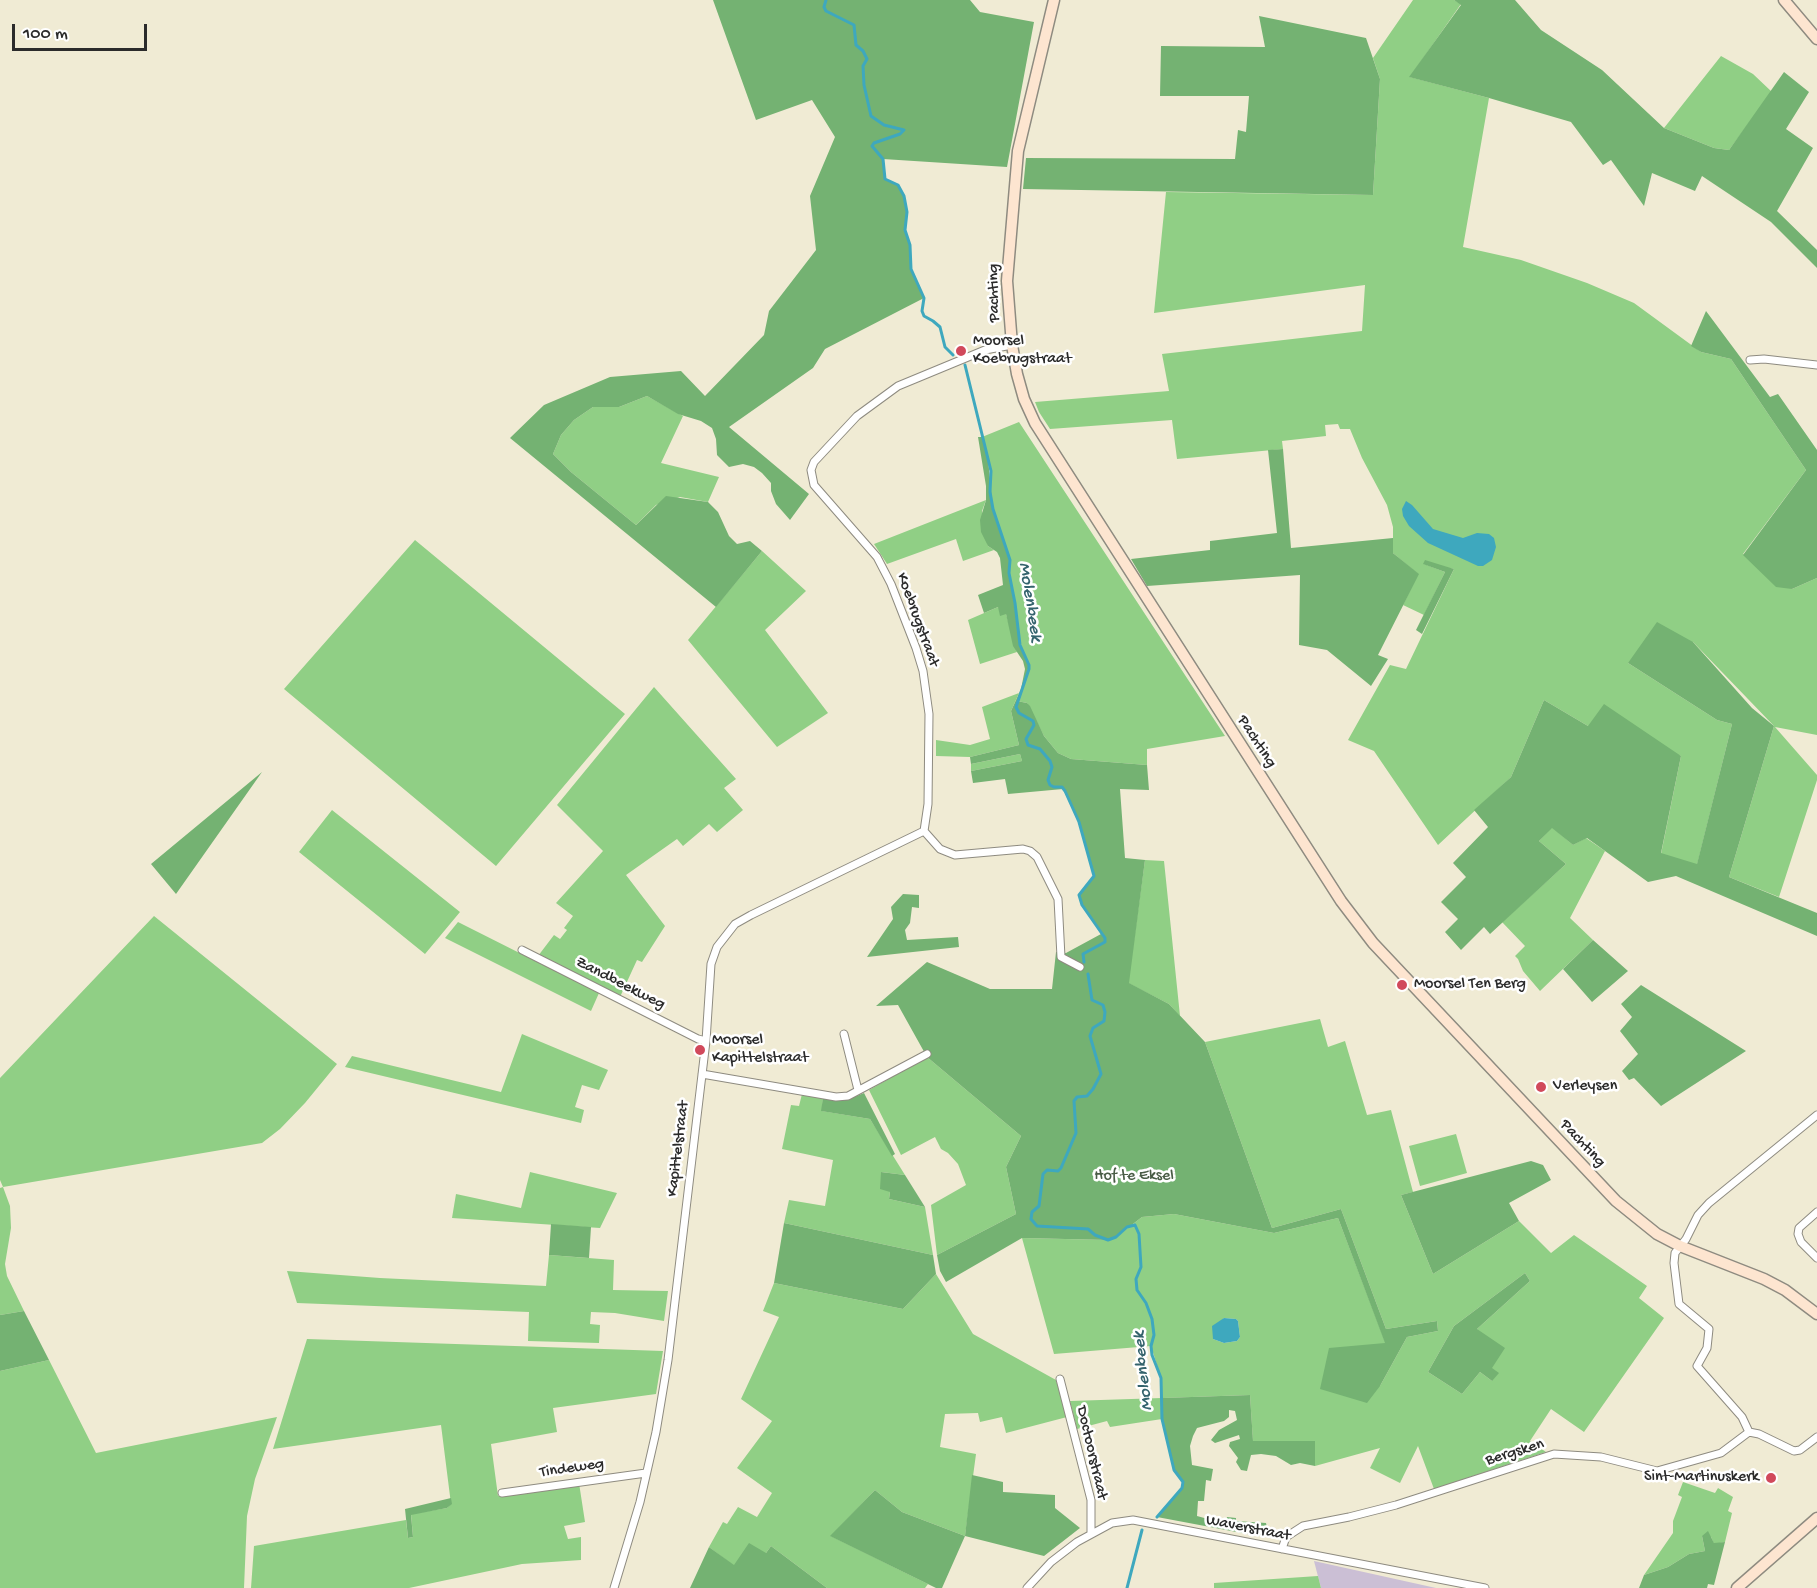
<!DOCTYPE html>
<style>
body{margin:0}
#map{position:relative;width:1817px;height:1588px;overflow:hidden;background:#f0ebd4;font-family:"Gochi Hand",sans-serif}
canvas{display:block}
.scale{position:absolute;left:12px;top:24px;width:135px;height:27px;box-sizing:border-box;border:3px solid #2b2b2b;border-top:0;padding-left:8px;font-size:18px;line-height:21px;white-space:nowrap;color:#2b2b2b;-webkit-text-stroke:4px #fff;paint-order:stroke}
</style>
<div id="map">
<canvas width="1817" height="1588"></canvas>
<div class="scale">100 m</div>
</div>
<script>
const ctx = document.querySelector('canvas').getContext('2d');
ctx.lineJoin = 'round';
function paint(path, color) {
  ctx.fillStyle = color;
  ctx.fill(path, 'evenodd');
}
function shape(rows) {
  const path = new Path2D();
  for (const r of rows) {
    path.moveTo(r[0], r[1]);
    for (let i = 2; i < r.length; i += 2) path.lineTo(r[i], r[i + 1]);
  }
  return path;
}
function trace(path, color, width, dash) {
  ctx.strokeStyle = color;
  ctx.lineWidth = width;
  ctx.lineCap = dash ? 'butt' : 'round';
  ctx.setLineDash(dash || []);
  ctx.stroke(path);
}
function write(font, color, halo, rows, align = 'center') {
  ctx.font = font + ' "Gochi Hand",sans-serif';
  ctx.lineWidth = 5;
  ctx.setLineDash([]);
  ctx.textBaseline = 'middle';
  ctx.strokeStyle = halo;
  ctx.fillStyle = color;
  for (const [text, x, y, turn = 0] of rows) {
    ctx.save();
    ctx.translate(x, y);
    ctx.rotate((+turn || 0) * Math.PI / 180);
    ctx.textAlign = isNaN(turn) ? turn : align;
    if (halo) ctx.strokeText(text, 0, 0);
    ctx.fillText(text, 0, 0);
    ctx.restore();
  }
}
paint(shape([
 [1314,1561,1436,1588,1321,1588]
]), '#cbbfd5');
paint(shape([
 [1413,0,1454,0,1461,4,1410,77,1489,98,1463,247,1521,260,1587,283,1634,303,1701,352,1731,359,1806,470,1743,554,1792,589,1817,578,1817,735,1775,727,1817,775,1817,780,1779,897,1729,877,1774,726,1693,642,1628,663,1717,720,1732,724,1697,865,1661,854,1681,756,1588,726,1544,700,1511,777,1438,845,1374,751,1348,740,1390,665,1406,669,1454,569,1424,564,1445,572,1424,615,1403,605,1418,574,1393,553,1393,527,1387,505,1362,458,1350,429,1340,429,1338,424,1325,425,1326,436,1282,441,1283,449,1177,459,1172,420,1050,429,1039,412,1035,402,1169,391,1162,354,1362,331,1365,285,1154,313,1166,192,1373,195,1380,79,1373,58],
 [1721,56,1753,74,1772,92,1729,150,1714,148,1664,128],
 [647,396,683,416,661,463,719,477,708,502,680,497,656,505,636,525,571,472,553,454,561,435,574,420,593,407,619,407],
 [1019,422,1225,736,1147,749,1147,765,1071,759,1058,753,1044,736,1027,703,1017,701,1022,692,1029,665,1020,645,1015,603,1009,573,1010,560,993,509,990,492,990,471,982,437],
 [986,500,982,511,988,546,994,550,963,561,956,539,887,564,874,544],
 [415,540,625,714,496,866,284,689],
 [762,551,806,591,765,630,828,713,777,747,688,640],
 [998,607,1006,614,1017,652,980,664,968,620],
 [654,687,736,779,724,788,743,810,717,832,709,824,683,846,677,839,626,875,665,926,642,962,637,960,620,997,538,956,554,935,560,939,567,930,564,928,573,916,556,903,603,851,557,805],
 [1019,693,1011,711,1019,745,970,757,936,756,936,740,970,745,990,739,982,707],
 [1020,754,1022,761,971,771,971,764],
 [332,810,460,912,425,954,299,852],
 [1552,827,1573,845,1586,838,1605,851,1570,918,1593,940,1540,991,1523,971,1518,959,1515,956,1525,946,1502,922,1566,864,1539,841],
 [1145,860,1164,861,1180,1016,1169,1004,1128,983],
 [154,916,337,1064,305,1103,280,1129,262,1143,3,1187,10,1206,11,1228,5,1264,7,1276,24,1311,0,1315,0,1188,3,1187,0,1180,0,1078],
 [458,922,599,993,591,1011,445,938],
 [1320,1019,1328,1047,1345,1041,1367,1115,1391,1110,1413,1192,1401,1195,1433,1274,1519,1221,1551,1253,1574,1235,1647,1286,1639,1298,1664,1318,1584,1432,1551,1409,1530,1441,1546,1452,1434,1489,1418,1446,1400,1483,1370,1468,1380,1448,1315,1466,1315,1441,1253,1442,1250,1395,1163,1398,1162,1419,1110,1427,1107,1421,1077,1429,1070,1401,1162,1398,1161,1378,1151,1346,1054,1354,1022,1238,1108,1240,1116,1237,1142,1217,1174,1214,1274,1233,1338,1218,1386,1344,1380,1386,1407,1337,1438,1331,1437,1321,1386,1329,1341,1209,1272,1228,1205,1042],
 [1525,1273,1530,1281,1477,1329,1491,1368,1492,1381,1480,1372,1462,1394,1428,1372,1454,1326],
 [1224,1318,1236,1319,1238,1321,1240,1337,1237,1341,1224,1343,1213,1339,1213,1333],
 [522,1034,608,1070,599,1090,582,1085,575,1107,584,1110,581,1123,345,1067,352,1056,501,1092],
 [927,1057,1021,1136,1006,1167,1016,1214,937,1255,931,1205,966,1185,958,1164,948,1153,941,1149,935,1137,901,1155,869,1090],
 [802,1094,823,1098,822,1111,870,1119,905,1175,881,1172,890,1192,889,1199,925,1207,933,1255,784,1223,789,1200,825,1206,833,1160,782,1149,791,1105,799,1106],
 [1456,1134,1467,1173,1420,1186,1409,1146],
 [530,1172,617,1193,600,1228,452,1218,456,1194,521,1208],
 [549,1255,614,1260,613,1290,668,1291,664,1321,615,1313,591,1312,590,1324,600,1325,599,1343,528,1341,529,1312,297,1303,287,1271,380,1278,546,1286],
 [936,1274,973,1334,1056,1380,1067,1417,1006,1433,1002,1417,980,1422,978,1413,945,1414,940,1447,976,1454,965,1536,902,1512,875,1490,831,1536,928,1584,925,1588,827,1588,771,1546,766,1553,734,1566,709,1547,723,1522,727,1524,738,1507,757,1517,772,1493,737,1468,772,1421,741,1399,779,1317,763,1311,774,1283,903,1309],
 [307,1339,663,1351,656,1394,553,1408,557,1432,491,1444,498,1496,579,1483,585,1522,564,1526,568,1539,581,1537,581,1560,522,1564,409,1588,251,1588,254,1546,406,1520,408,1538,413,1537,411,1514,447,1508,451,1504,441,1425,273,1449],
 [49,1360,96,1453,277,1417,255,1479,247,1516,244,1588,0,1588,0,1371],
 [1683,1482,1715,1493,1718,1488,1733,1497,1728,1511,1732,1513,1725,1542,1714,1544,1711,1537,1702,1536,1705,1551,1689,1554,1668,1567,1644,1575,1673,1533,1673,1521,1682,1497,1678,1495],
 [1318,1576,1321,1588,1214,1588,1214,1583]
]), '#90cf85');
paint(shape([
 [713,0,970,0,980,12,1034,22,1007,167,883,159,885,179,898,185,904,196,907,212,905,230,910,245,911,269,924,298,825,349,813,368,729,427,809,494,790,520,776,504,771,491,771,483,762,473,754,467,743,464,729,467,717,455,716,439,712,428,701,421,678,414,647,396,619,407,593,407,574,420,561,435,553,454,571,472,636,525,666,496,708,502,718,512,729,536,737,544,750,541,762,551,716,607,510,438,544,405,610,377,681,371,705,396,764,335,769,311,816,250,810,196,835,137,812,100,756,120],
 [1454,0,1515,0,1541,30,1602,70,1664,128,1714,148,1729,150,1784,72,1809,92,1786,129,1813,148,1777,211,1817,250,1817,268,1771,222,1702,176,1695,191,1652,173,1644,206,1611,160,1603,165,1571,122,1489,98,1409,77,1461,5],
 [1259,16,1366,38,1380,79,1373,195,1023,189,1026,158,1235,159,1238,130,1246,132,1249,96,1160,96,1161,46,1265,47],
 [1706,311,1770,397,1778,394,1817,450,1817,578,1792,589,1776,587,1743,555,1806,470,1731,359,1701,352,1691,346],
 [978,437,982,437,988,459,993,509,1010,560,1009,573,1015,603,1020,645,1029,665,1022,692,1017,701,1027,703,1030,706,1044,736,1058,753,1071,759,1147,765,1149,790,1120,789,1125,858,1145,860,1129,983,1169,1004,1205,1042,1272,1228,1341,1209,1386,1329,1437,1321,1438,1331,1407,1337,1380,1386,1367,1403,1320,1389,1329,1348,1385,1343,1338,1218,1274,1233,1174,1214,1142,1217,1116,1237,1108,1240,1022,1238,946,1282,940,1271,937,1255,1016,1214,1006,1167,1021,1136,927,1057,898,1005,876,1006,927,962,990,989,1052,989,1056,952,1066,953,1101,934,1082,905,1079,895,1094,875,1079,822,1063,789,1008,794,1005,779,973,783,971,771,1022,761,1020,754,971,764,970,757,1019,745,1011,711,1021,689,1025,669,1023,661,1013,646,1006,614,1000,616,998,607,984,613,978,595,1003,585,1000,558,997,552,988,546,981,532,980,520,986,500,986,486],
 [1283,449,1291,548,1393,538,1393,553,1419,574,1378,655,1388,659,1371,686,1327,650,1299,645,1300,575,1147,586,1131,559,1210,550,1210,541,1277,533,1268,450],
 [1425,560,1454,569,1422,634,1416,630,1445,572,1423,564],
 [1657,622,1693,642,1752,708,1774,726,1729,877,1817,913,1817,936,1676,876,1648,882,1587,838,1573,845,1552,828,1539,841,1566,864,1490,934,1484,927,1461,950,1445,932,1458,919,1441,902,1466,877,1453,863,1488,827,1474,810,1511,777,1544,700,1588,726,1604,704,1681,756,1661,853,1697,864,1732,724,1717,720,1628,663],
 [262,772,176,894,151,864],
 [903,894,919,895,919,908,912,907,910,923,905,930,907,940,958,937,959,947,867,957,893,919,891,907],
 [1593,940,1628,971,1592,1002,1563,969],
 [1641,985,1746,1051,1661,1106,1634,1078,1629,1080,1622,1071,1638,1054,1620,1031,1632,1017,1621,1004],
 [864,1093,895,1154,892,1156,870,1119,821,1111,823,1098,837,1100,854,1097],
 [1531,1161,1543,1165,1551,1180,1509,1203,1519,1221,1433,1274,1401,1195],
 [881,1172,905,1175,925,1207,889,1199,890,1192,880,1189],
 [784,1223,933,1255,936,1274,903,1309,774,1283],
 [551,1224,591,1227,589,1258,549,1255],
 [1525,1273,1530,1281,1477,1329,1505,1348,1492,1368,1499,1373,1492,1381,1480,1372,1462,1394,1428,1372,1454,1326],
 [24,1311,49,1360,0,1371,0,1315],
 [1250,1395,1253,1441,1315,1441,1315,1466,1300,1463,1291,1465,1276,1456,1261,1454,1251,1455,1247,1471,1241,1470,1236,1462,1238,1458,1229,1446,1230,1442,1240,1439,1239,1435,1215,1443,1211,1440,1219,1430,1237,1420,1235,1411,1229,1410,1229,1417,1224,1421,1197,1428,1193,1436,1190,1446,1192,1465,1213,1469,1211,1481,1206,1480,1204,1501,1198,1501,1197,1516,1226,1524,1227,1517,1236,1518,1236,1521,1266,1523,1268,1533,1258,1536,1157,1517,1182,1488,1183,1482,1174,1470,1162,1419,1162,1398],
 [972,1475,1003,1482,1003,1492,1055,1495,1055,1508,1080,1528,1044,1556,965,1536,942,1588,936,1588,830,1536,875,1490,902,1512,965,1536],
 [451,1498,452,1504,447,1508,411,1515,413,1537,408,1538,405,1509],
 [1708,1531,1714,1543,1725,1542,1714,1585,1708,1584,1707,1588,1639,1588,1644,1575,1668,1567,1689,1554,1705,1551,1702,1536],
 [749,1543,766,1553,771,1546,827,1588,690,1588,709,1547,734,1565]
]), '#74b272');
paint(shape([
 [1406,501,1412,505,1433,529,1463,538,1477,533,1489,534,1494,538,1496,547,1492,560,1483,566,1478,566,1428,543,1409,526,1403,516,1402,509],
 [1224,1318,1236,1319,1238,1321,1240,1337,1237,1341,1224,1343,1213,1339,1212,1326]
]), '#3ea8be');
trace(shape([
 [826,0,824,7,826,11,854,25,856,45,863,51,867,59,863,66,864,85,871,116,884,125,904,130,900,134,874,143,872,146,883,159,885,179,898,185,904,196,907,212,905,230,910,245,911,269,924,298,922,311,924,316,933,321,940,327,945,347,953,355],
 [965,365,991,471,990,492,993,509,1010,560,1009,573,1015,603,1020,645,1029,665,1029,669,1016,707,1019,713,1033,721,1034,725,1026,739,1028,745,1040,749,1050,761,1052,767,1048,780,1050,785,1054,787,1062,787,1065,791,1079,822,1094,876,1079,895,1082,905,1105,938,1105,942,1083,954,1084,962],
 [1088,974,1092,1000,1103,1005,1105,1012,1104,1021,1093,1028,1090,1036,1101,1074,1093,1089,1087,1096,1077,1097,1074,1101,1076,1133,1061,1168,1058,1171,1047,1170,1043,1174,1039,1206,1032,1212,1031,1219,1037,1226,1088,1229,1095,1235,1108,1240,1116,1237,1127,1227,1135,1225,1139,1234,1141,1267,1136,1279,1137,1290,1146,1303,1152,1319,1154,1335,1151,1346,1152,1355,1161,1378,1162,1419,1174,1470,1183,1482,1182,1488,1157,1517],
 [1127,1588,1142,1530]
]), '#3ea8be', 3);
const street = shape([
 [1750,360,1764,359,1817,365],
 [924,831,928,804,929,714,923,671,916,648,891,584,877,557,814,485,811,470,814,462,857,416,898,386,985,350,1012,345],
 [924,831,940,849,955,855,1023,849,1030,851,1037,857,1058,899,1061,957,1080,967],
 [522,950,698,1039,706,1041],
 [844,1034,858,1090],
 [702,1074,836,1097,848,1096,927,1054],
 [1817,1212,1799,1228,1798,1234,1801,1242,1817,1258],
 [1060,1379,1091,1500,1091,1533],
 [1749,1432,1742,1417,1697,1366,1707,1348,1709,1329,1679,1304,1674,1263,1675,1253,1686,1239,1698,1215,1709,1203,1817,1115],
 [502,1493,646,1473],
 [1282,1549,1286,1537,1303,1526,1349,1517,1396,1505,1554,1454,1601,1457,1657,1471,1721,1453,1749,1432,1759,1434,1794,1451,1800,1450,1817,1437],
 [614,1588,640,1502,656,1432,668,1360,706,1041,711,964,717,947,735,924,751,915,924,831],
 [1027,1588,1051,1562,1077,1542,1112,1523,1133,1520,1485,1588]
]);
const secondary = shape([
 [1054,0,1018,151,1007,281,1012,345,1017,374,1024,399,1035,423,1341,901,1373,943,1616,1201,1657,1234,1680,1246,1764,1279,1785,1290,1817,1314],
 [1784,0,1817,39],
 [1737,1588,1817,1518]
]);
trace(street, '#8e8b80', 9);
trace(secondary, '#8e8b80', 13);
trace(street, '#fff', 7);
trace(secondary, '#fde5d0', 10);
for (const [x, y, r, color] of [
 [961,351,6,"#d1495b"],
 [1402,985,6,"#d1495b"],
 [700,1050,6,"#d1495b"],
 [1541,1087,6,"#d1495b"],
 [1771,1478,6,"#d1495b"]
]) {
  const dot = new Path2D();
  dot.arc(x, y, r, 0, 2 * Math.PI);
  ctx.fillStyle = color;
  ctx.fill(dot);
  trace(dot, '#fff', 2);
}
write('16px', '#2b2b2b', '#fff', [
 ["Pachting",995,293,-91],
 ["Koebrugstraat",917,620,70],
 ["Pachting",1256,742,57],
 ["Zandbeekweg",620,984,27],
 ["Pachting",1582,1144,47],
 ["Kapittelstraat",679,1149,-83],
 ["Doctoorstraat",1091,1453,77],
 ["Bergsken",1515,1453,-17],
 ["Tindeweg",572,1469,-8],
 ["Waverstraat",1248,1529,11]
]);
write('16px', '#2b2b2b', '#fff', [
 ["Moorsel",973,342],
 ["Koebrugstraat",973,360],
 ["Moorsel Ten Berg",1414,985],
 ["Moorsel",712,1041],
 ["Kapittelstraat",712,1059],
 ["Verleysen",1553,1087],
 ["Sint-Martinuskerk",1759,1478,"right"]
], 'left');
write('16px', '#495c46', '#fff', [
 ["Hof te Eksel",1134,1177]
]);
write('italic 18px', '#34636d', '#fff', [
 ["Molenbeek",1029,602,81],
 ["Molenbeek",1144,1371,-96]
]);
</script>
